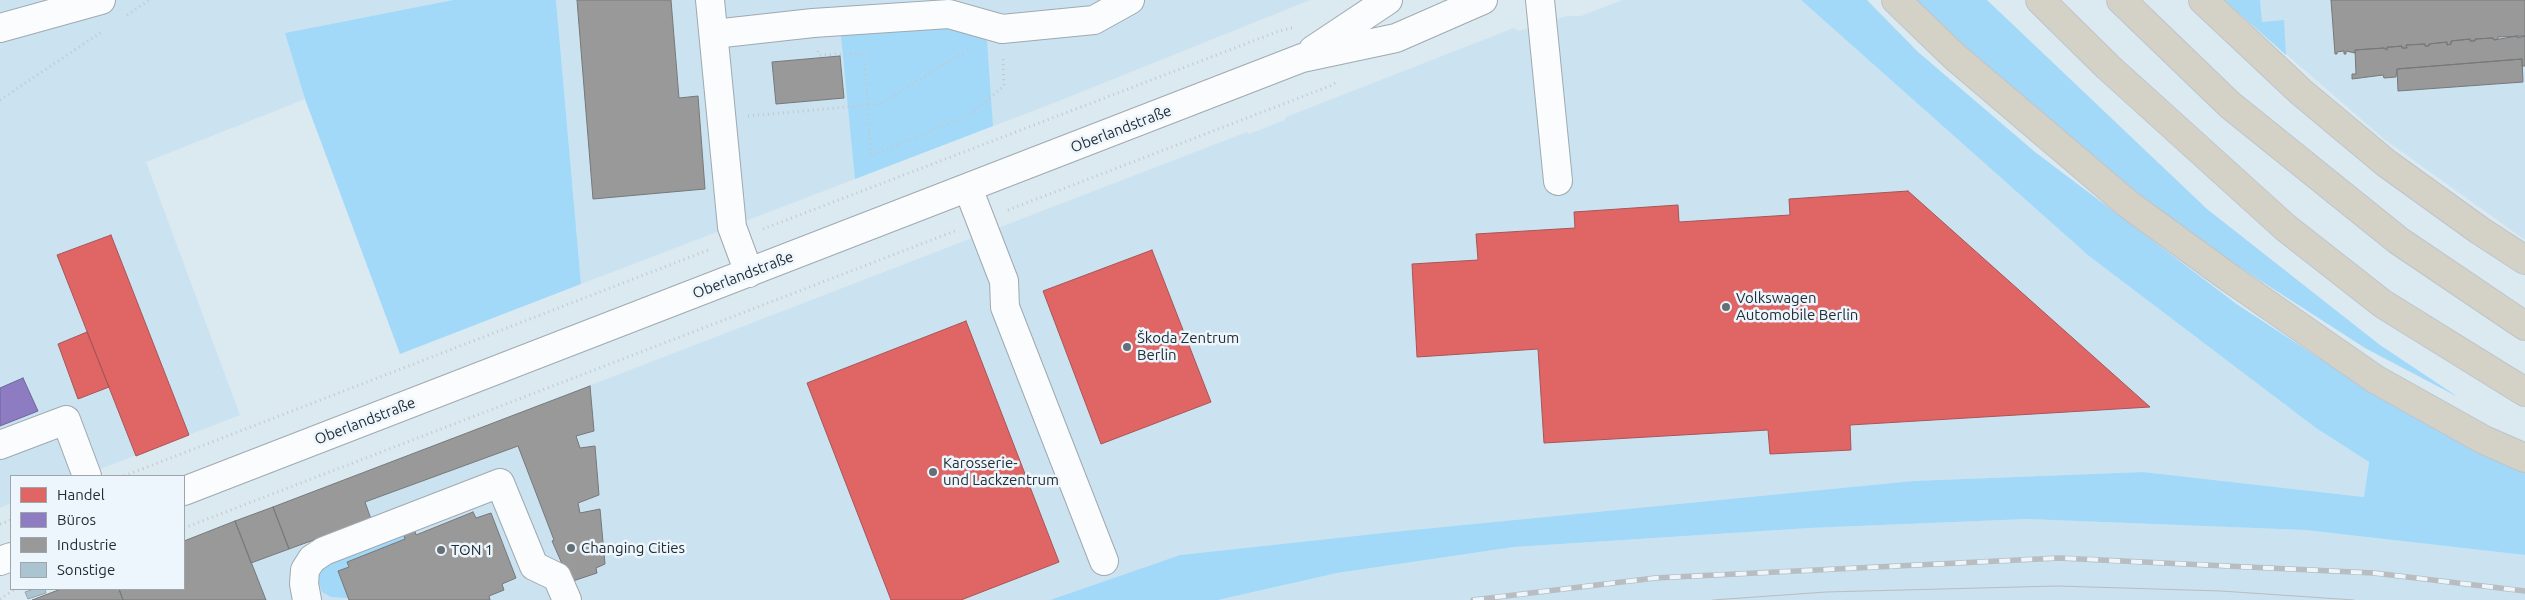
<!DOCTYPE html>
<meta charset="utf-8">
<style>
body{margin:0}
#map{position:relative;width:2525px;height:600px;overflow:hidden;background:#dbe9f1;font-family:Ubuntu,sans-serif}
canvas{display:block}
.legend{position:absolute;left:10px;top:475px;width:175px;height:115px;box-sizing:border-box;background:#ecf6fc;border:1px solid #9ca6ac;margin:0;padding:6px 9px;list-style:none;font-size:15px;color:#242d33}
.legend li{display:flex;align-items:center;gap:10px;height:25px}
.legend b{width:25px;border:1px solid #9ca6ac}
</style>
<div id="map">
<canvas width="2525" height="600"></canvas>
<ul class="legend">
<li><b style="height:14px;background:#e06666"></b>Handel</li>
<li><b style="height:14px;background:#8e7cc3"></b>Büros</li>
<li><b style="height:14px;background:#999"></b>Industrie</li>
<li><b style="height:14px;background:#abc4d1"></b>Sonstige</li>
</ul>
</div>
<script>
const ctx = document.querySelector('canvas').getContext('2d');
ctx.lineJoin = 'round';
function paint(path, color) {
  ctx.fillStyle = color;
  ctx.fill(path, 'evenodd');
}
function shape(rows) {
  const path = new Path2D();
  for (const r of rows) {
    path.moveTo(r[0], r[1]);
    for (let i = 2; i < r.length; i += 2) path.lineTo(r[i], r[i + 1]);
  }
  return path;
}
function trace(path, color, width, dash) {
  ctx.strokeStyle = color;
  ctx.lineWidth = width;
  ctx.lineCap = dash ? 'butt' : 'round';
  ctx.setLineDash(dash || []);
  ctx.stroke(path);
}
function write(font, color, halo, rows, align = 'center') {
  ctx.font = font + ' Ubuntu,sans-serif';
  ctx.lineWidth = 5;
  ctx.setLineDash([]);
  ctx.textBaseline = 'middle';
  ctx.strokeStyle = halo;
  ctx.fillStyle = color;
  for (const [text, x, y, turn = 0] of rows) {
    ctx.save();
    ctx.translate(x, y);
    ctx.rotate((+turn || 0) * Math.PI / 180);
    ctx.textAlign = isNaN(turn) ? turn : align;
    if (halo) ctx.strokeText(text, 0, 0);
    ctx.fillText(text, 0, 0);
    ctx.restore();
  }
}
paint(shape([
 [0,0,453,0,286,33,305,99,146,162,240,415,82,476,11,476,11,503,0,508],
 [556,0,1310,0,1056,102,581,284],
 [1623,0,1801,0,2089,256,2316,428,2369,462,2364,497,2143,472,1913,481,1392,532,1180,555,1050,600,33,600,62,589,184,589,184,542,1247,132,1249,134,1285,120,1286,117,1514,28,1519,31,1567,16,1581,16],
 [2224,0,2525,0,2525,240,2384,139],
 [2027,519,2305,530,2525,555,2525,600,1218,600,1337,573,1514,547,1810,528]
]), '#cbe2f0');
paint(shape([
 [453,0,556,0,581,284,400,354,305,99,285,33],
 [1801,0,1867,0,1918,52,2035,152,2238,305,2371,392,2525,470,2525,555,2305,530,2027,519,1810,528,1514,547,1337,573,1218,600,1050,600,1180,555,1392,532,1913,481,2143,472,2364,497,2369,462,2316,428,2089,256],
 [1917,0,1987,0,2207,209,2380,345,2458,397,2365,348,2216,252,2088,155,1984,66],
 [2224,0,2260,0,2262,22,2284,20,2286,55],
 [919,24,975,26,987,41,993,126,855,179,841,36],
 [403,531,405,539,348,562,348,598,331,597,322,592,317,578,321,567]
]), '#a3d9f8');
const shops = shape([
 [1908,191,2150,407,1850,425,1851,450,1770,454,1768,430,1544,443,1538,349,1417,357,1412,264,1478,260,1476,234,1575,228,1574,212,1678,205,1679,222,1790,215,1789,199,1908,191],
 [111,235,189,435,136,456,57,255,111,235],
 [1152,250,1211,402,1101,444,1043,291,1152,250],
 [966,321,1059,562,961,600,891,600,807,383,966,321],
 [87,332,109,387,78,399,58,344,87,332]
]);
paint(shops, '#e06666');
trace(shops, '#a85557', 1);
const offices = shape([
 [23,378,38,411,0,426,0,388,23,378]
]);
paint(offices, '#8e7cc3');
trace(offices, '#6e6498', 1);
const industry = shape([
 [577,0,671,0,679,98,698,96,705,189,593,199,577,0],
 [2331,0,2525,0,2525,36,2498,37,2498,39,2494,40,2493,38,2475,39,2475,41,2470,41,2470,39,2451,41,2451,44,2447,45,2447,42,2429,44,2429,46,2425,46,2425,44,2406,45,2407,48,2402,48,2402,46,2391,47,2387,47,2387,50,2384,48,2355,50,2355,53,2346,51,2346,54,2344,54,2344,51,2337,52,2337,54,2335,54,2331,0],
 [2517,36,2517,38,2525,36,2525,66,2522,66,2522,59,2397,69,2396,77,2384,78,2383,75,2352,79,2352,74,2356,74,2355,50,2384,48,2387,50,2387,47,2391,47,2402,46,2402,48,2407,48,2406,45,2425,44,2425,46,2429,46,2429,44,2447,42,2447,45,2451,44,2451,41,2470,39,2470,41,2475,41,2475,39,2493,38,2494,40,2517,36],
 [840,56,844,98,776,104,772,62,840,56],
 [2522,59,2523,82,2398,91,2397,69,2522,59],
 [590,386,594,431,576,436,580,448,595,446,599,495,578,503,580,513,600,509,605,564,596,568,597,573,570,582,552,541,554,540,518,446,365,502,371,519,289,549,273,507,590,386],
 [273,507,289,549,251,563,235,521,273,507],
 [473,512,476,518,491,513,516,578,502,584,504,590,489,596,490,600,349,600,338,571,349,567,347,562,405,539,403,533,414,528,416,535,473,512],
 [235,521,266,600,123,600,119,589,184,589,184,541,235,521],
 [61,589,119,589,123,600,32,600,61,589]
]);
paint(industry, '#999');
trace(industry, '#76797a', 1);
const building = shape([
 [34,589,45,589,46,593,28,599,25,592,34,589]
]);
paint(building, '#abc4d1');
trace(building, '#99a3aa', 1);
const minor = shape([
 [710,0,732,227,749,273],
 [1540,0,1558,181],
 [0,28,101,0],
 [714,34,813,23,949,14,1002,29,1094,20,1130,0],
 [1313,50,1388,0],
 [968,188,1004,281,1005,307,1104,561],
 [0,445,66,420,87,476],
 [184,491,1302,58,1396,38,1483,0],
 [0,561,11,557],
 [307,600,304,584,305,570,312,559,324,551,500,483,534,566,557,577,567,600]
]);
const highway = shape([
 [1896,0,1954,56,2128,204,2231,279,2375,379,2484,440,2525,458],
 [2040,0,2108,67,2286,228,2383,304,2525,392],
 [2121,0,2230,105,2399,241,2525,326],
 [2203,0,2301,92,2386,163,2479,230,2525,260]
]);
trace(minor, '#9fa9b0', 30);
trace(highway, '#bec5c9', 30);
trace(shape([
 [127,15,149,0],
 [818,51,819,55,864,53,871,156,971,114,1004,86,1003,57],
 [0,100,103,31],
 [748,116,880,104,969,49],
 [1008,210,1330,86,1337,82],
 [763,229,1279,31,1295,27],
 [124,476,711,249],
 [0,524,11,520],
 [184,528,955,231],
 [0,599,15,589]
]), '#c2c8cb', 3, [1, 4]);
trace(minor, '#fafcfd', 28);
trace(highway, '#d4d1c7', 28);
trace(shape([
 [1713,600,1826,592,2057,586,2221,591,2354,600]
]), '#b9bdbf', 1);
const rail = shape([
 [1473,600,1655,578,2059,558,2374,573,2525,591]
]);
trace(rail, '#b9bdbf', 5.5);
trace(rail, '#ecf6fc', 4, [11]);
for (const [x, y, r, color] of [
 [1726,307,5,"#646f76"],
 [1127,347,5,"#646f76"],
 [933,472,5,"#646f76"],
 [571,548,5,"#646f76"],
 [441,550,5,"#646f76"]
]) {
  const dot = new Path2D();
  dot.arc(x, y, r, 0, 2 * Math.PI);
  ctx.fillStyle = color;
  ctx.fill(dot);
  trace(dot, '#ecf6fc', 2);
}
write('15px', '#242d33', '#ecf6fc', [
 ["Oberlandstraße",1121,129,-21],
 ["Oberlandstraße",743,275,-21],
 ["Oberlandstraße",365,421,-21]
]);
write('15px', '#242d33', '#ecf6fc', [
 ["Volkswagen",1736,298],
 ["Automobile Berlin",1736,315],
 ["Škoda Zentrum",1137,338],
 ["Berlin",1137,355],
 ["Karosserie-",943,463],
 ["und Lackzentrum",943,480],
 ["Changing Cities",581,548],
 ["TON 1",451,550]
], 'left');
</script>
